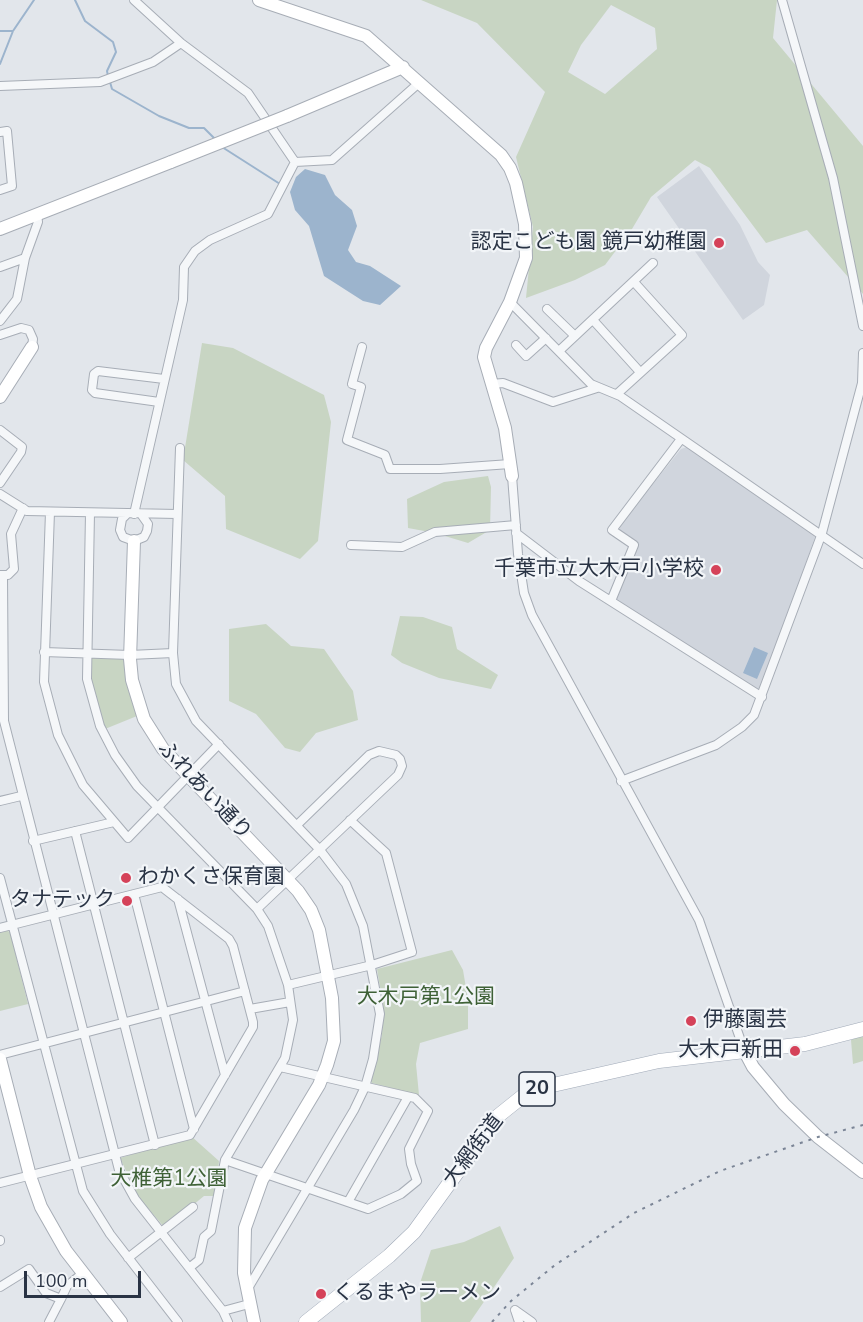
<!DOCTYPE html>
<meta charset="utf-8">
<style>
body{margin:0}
#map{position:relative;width:863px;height:1322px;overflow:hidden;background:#e2e6eb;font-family:"Nunito Sans",sans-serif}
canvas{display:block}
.scale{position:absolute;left:24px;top:1271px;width:117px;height:27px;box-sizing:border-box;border:3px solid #293344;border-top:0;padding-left:8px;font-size:18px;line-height:21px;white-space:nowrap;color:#293344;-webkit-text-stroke:4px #f2f5f8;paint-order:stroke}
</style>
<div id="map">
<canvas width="863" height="1322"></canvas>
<div class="scale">100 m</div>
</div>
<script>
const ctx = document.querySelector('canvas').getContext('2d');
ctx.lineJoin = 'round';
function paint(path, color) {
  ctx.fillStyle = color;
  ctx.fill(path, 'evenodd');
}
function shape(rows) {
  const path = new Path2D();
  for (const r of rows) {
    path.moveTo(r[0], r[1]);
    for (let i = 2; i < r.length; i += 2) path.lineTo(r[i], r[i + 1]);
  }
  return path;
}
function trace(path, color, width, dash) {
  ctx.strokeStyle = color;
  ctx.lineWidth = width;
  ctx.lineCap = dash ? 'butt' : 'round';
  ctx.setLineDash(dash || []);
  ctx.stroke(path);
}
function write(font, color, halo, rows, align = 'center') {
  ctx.font = font + ' "Nunito Sans","Noto Sans JP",sans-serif';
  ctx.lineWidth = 4.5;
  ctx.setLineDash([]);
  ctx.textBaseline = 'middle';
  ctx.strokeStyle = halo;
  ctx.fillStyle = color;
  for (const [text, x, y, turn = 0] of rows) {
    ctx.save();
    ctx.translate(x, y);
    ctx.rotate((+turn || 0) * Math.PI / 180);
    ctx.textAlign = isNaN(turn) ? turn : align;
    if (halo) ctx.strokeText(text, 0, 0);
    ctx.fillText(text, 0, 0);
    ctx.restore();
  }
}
paint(shape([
 [699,166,740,225,758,262,770,275,764,305,743,320,657,197],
 [687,447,755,490,813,532,815,537,762,687,757,689,619,603,616,596,639,543,620,531,620,525,681,449]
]), '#d0d5dd');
paint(shape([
 [421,0,777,0,773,38,863,146,863,294,807,230,766,243,710,168,695,160,651,197,632,229,605,265,575,280,526,298,533,227,516,157,545,92,477,23],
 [611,5,655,28,657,49,605,94,568,72,581,45],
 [202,343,233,348,324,395,331,422,318,541,300,559,226,529,225,496,183,460],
 [488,476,491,487,490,530,468,543,435,533,408,528,407,499,444,482],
 [400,616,423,617,452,627,457,649,498,675,491,689,439,678,402,663,391,655],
 [266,624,291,646,324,649,353,691,358,720,316,733,300,752,285,748,256,714,229,701,229,629],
 [93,656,123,656,127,659,128,689,137,716,105,729,90,676,90,658],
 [6,930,10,932,28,1004,0,1011,0,932],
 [452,950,463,970,468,1000,468,1029,420,1043,416,1064,419,1095,372,1083,370,1080,382,1035,383,1005,377,969],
 [863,1034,863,1061,853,1064,851,1040],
 [191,1136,219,1161,215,1196,204,1196,165,1228,138,1197,120,1158],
 [500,1226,514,1258,470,1322,421,1322,420,1283,431,1250,464,1242]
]), '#c8d5c3');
paint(shape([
 [305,169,325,175,335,195,352,210,357,226,348,250,356,262,370,266,401,286,380,305,363,301,324,276,309,226,295,210,290,192,296,177],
 [754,647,768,653,757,679,743,673]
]), '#9cb4cd');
trace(shape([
 [75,0,85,21,113,42,116,52,107,71,108,76],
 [0,31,13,31],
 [0,64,13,31,34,0],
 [110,82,112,89,159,116,189,128,204,128,216,140],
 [222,147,280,184]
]), '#9cb4cd', 2);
const street = shape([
 [134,0,181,43,248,93,295,162,268,214,210,240,195,251,184,267,183,300,134,514],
 [782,0,833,178,863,326],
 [0,86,100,82,153,62,181,43],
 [0,132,7,131,12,186,0,190],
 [295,162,332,160,420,82],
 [0,267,25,258],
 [510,302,591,384,620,396,863,564],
 [547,309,575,336],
 [593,320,640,372],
 [0,321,17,299,25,258,38,222,37,214],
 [0,335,21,328,29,330,33,339,32,347],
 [516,345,526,356,546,338],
 [362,347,352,384,361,387,347,440,385,455,390,469,440,469,510,464],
 [559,351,653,263],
 [491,384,503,383,553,402,597,388],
 [617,394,682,335,634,282],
 [159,402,95,393,92,390,94,374,98,371,164,379],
 [0,430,22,447,21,452,0,483],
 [180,448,173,653,176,684,196,721,320,850,346,884,363,926,380,1014,373,1059,365,1087,354,1110,247,1290],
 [512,476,518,554,524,593,532,615,699,920,744,1050],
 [0,494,27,511,177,514],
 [50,512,44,682,58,735,83,785,128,838,219,744],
 [90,513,87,679,100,726,115,755,137,786,257,909,268,926,288,985,293,1020,285,1058,225,1160,211,1231,204,1237,199,1260,189,1268],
 [127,514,122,519,120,530,123,537,134,541,144,537,147,531,148,524,141,514],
 [516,533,579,581,762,697],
 [351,545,402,547,435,532,516,525],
 [0,575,8,575,14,569,11,534,23,508],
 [3,575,4,721,119,1170,135,1199,223,1311,249,1304],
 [611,601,634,545,612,530,681,439],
 [44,652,130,655,173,653],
 [621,781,716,745,742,727,754,715,822,533,862,383,863,353],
 [0,801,21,796],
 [75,831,155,1145],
 [33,841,114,822],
 [0,878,83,1191,110,1234,178,1322],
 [134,894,194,1129],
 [178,899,225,1075],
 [257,909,398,775,402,766,400,759,396,755,379,751,369,755,297,825],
 [0,928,162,887,229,939,233,946,253,1022,253,1027,190,1135,0,1183],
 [288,985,372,965,412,952,386,853,350,820],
 [250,1009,290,1002],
 [0,1055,245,991],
 [225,1160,368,1209,401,1194,417,1181,411,1164,409,1149,428,1111,415,1098,280,1067],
 [348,1202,408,1097],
 [0,1240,0,1241],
 [128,1258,193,1207],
 [0,1287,29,1269,46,1293,61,1299,67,1286,83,1273],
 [515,1310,532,1322],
 [515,1310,519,1322],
 [223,1311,228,1322],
 [49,1322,61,1299]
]);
const secondary = shape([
 [259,0,366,36,501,155,510,168,516,183,525,224,526,258,510,302,486,348,484,357,505,428,512,476],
 [287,116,403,67],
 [0,229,171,162],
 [0,397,32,347],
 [134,541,130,659,132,680,144,719,163,749,298,891,311,910,319,930,332,998,334,1041,327,1065,319,1085,262,1180,245,1228,244,1273,254,1322],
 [744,1050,753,1067,784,1104,818,1137,863,1172],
 [0,1059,30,1176,41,1207,66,1251,121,1322]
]);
const primary = shape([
 [306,1322,389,1256,414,1232,498,1116,523,1096,544,1087,659,1061,805,1044,863,1029]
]);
trace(street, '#a7adb6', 10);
trace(secondary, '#a7adb6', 14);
trace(primary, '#a1aab8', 15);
trace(street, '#f5f7f9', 8);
trace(secondary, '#fff', 12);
trace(primary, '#fff', 14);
trace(shape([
 [492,1322,511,1301,555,1265,634,1213,720,1171,818,1137,863,1125]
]), '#7b8596', 2, [3, 6]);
const secondaryBridge = shape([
 [171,162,287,116]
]);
trace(secondaryBridge, '#a7adb6', 14, []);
trace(secondaryBridge, '#fff', 12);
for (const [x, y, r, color] of [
 [719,243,6,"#d54259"],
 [716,570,6,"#d54259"],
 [126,878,6,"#d54259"],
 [127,901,6,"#d54259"],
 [691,1021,6,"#d54259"],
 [795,1051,6,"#d54259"],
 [321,1294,6,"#d54259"]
]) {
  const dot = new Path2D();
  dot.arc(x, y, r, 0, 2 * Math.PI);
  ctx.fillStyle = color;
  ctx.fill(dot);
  trace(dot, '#f2f5f8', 2);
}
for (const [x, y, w] of [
 [537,1089,36]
]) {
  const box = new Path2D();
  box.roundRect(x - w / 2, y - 17, w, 34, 4.5);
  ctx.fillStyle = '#f2f5f8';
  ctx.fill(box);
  trace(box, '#293344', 1.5);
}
write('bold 20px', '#293344', null, [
 ["20",537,1089]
]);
write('21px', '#293344', '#f2f5f8', [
 ["認定こども園 鏡戸幼稚園",707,243],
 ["千葉市立大木戸小学校",704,570],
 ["わかくさ保育園",138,878,"left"],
 ["タナテック",115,901],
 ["伊藤園芸",703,1021,"left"],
 ["大木戸新田",783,1051],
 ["くるまやラーメン",333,1294,"left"]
], 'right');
write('21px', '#293344', '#f2f5f8', [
 ["ふれあい通り",204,791,47],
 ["大網街道",474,1151,-53]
]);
write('21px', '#3e6136', '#f2f5f8', [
 ["大木戸第1公園",426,998],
 ["大椎第1公園",169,1180]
]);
</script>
